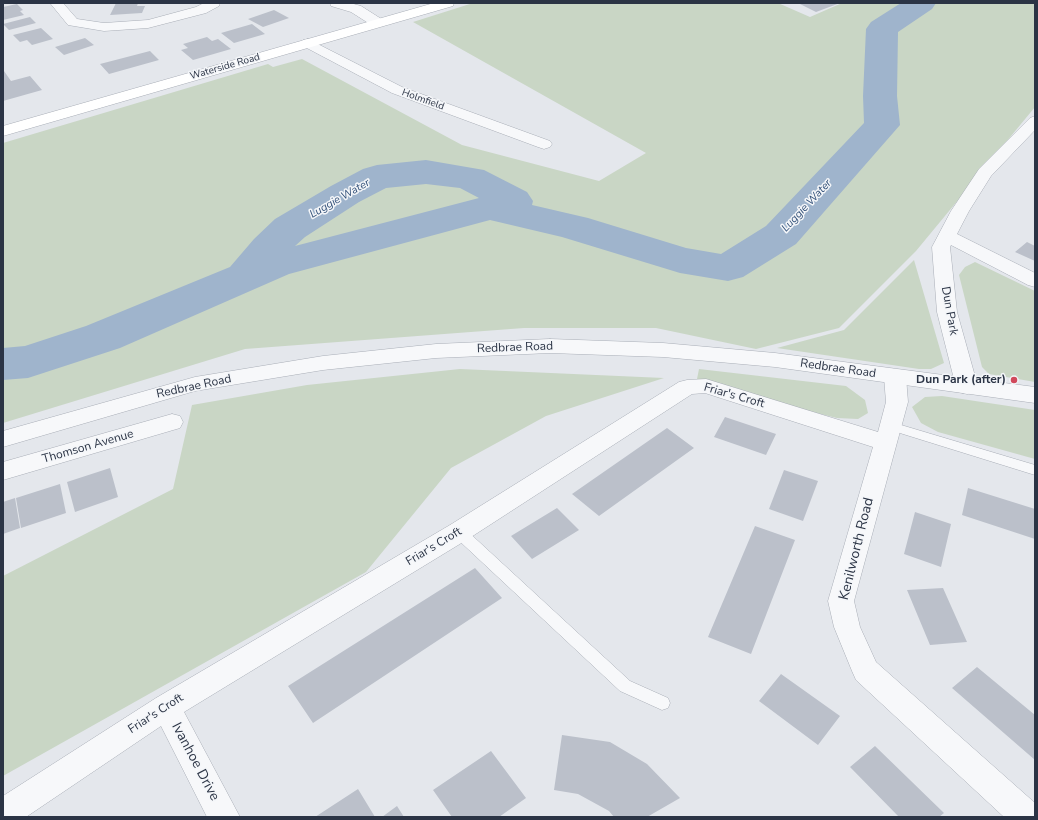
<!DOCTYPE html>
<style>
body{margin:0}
#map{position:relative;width:1038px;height:820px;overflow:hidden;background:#e4e7ec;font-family:"Nunito Sans",sans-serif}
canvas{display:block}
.frame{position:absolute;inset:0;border:4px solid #2b3445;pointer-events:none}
</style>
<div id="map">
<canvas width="1038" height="820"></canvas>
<div class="frame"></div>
</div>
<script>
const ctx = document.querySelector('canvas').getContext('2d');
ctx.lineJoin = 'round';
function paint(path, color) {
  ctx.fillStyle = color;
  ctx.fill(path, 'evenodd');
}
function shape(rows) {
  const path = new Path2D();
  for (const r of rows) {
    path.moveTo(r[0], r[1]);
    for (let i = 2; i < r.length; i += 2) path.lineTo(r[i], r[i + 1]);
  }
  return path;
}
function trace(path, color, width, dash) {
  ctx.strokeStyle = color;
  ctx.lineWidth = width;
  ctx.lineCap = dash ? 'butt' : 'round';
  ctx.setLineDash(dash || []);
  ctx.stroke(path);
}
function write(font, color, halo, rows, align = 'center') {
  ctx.font = font + ' "Nunito Sans",sans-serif';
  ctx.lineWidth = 3;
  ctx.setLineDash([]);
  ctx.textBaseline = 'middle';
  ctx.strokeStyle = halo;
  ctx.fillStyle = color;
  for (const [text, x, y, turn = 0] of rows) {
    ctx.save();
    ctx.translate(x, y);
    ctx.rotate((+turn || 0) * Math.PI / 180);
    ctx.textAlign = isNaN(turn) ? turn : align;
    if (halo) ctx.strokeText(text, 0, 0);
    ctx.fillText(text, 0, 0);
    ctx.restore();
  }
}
paint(shape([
 [473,3,778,3,810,17,842,3,1035,3,1035,107,916,251,839,328,756,349,656,328,524,328,245,349,3,423,3,143,268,64,273,67,302,59,462,145,599,181,646,153,413,22],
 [914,260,944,363,931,369,919,369,777,348,844,330],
 [975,262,1035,291,1035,382,989,374,982,367,959,275,965,267],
 [460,369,664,378,546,416,451,468,366,572,3,776,3,576,173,489,192,405,307,385],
 [699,369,846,386,865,400,868,413,858,419,837,418,783,405,697,379],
 [942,396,1035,410,1035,459,938,432,921,423,912,407,925,397]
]), '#c9d6c5');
paint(shape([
 [901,3,936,3,932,9,898,32,897,96,900,125,796,244,743,277,728,281,680,273,562,237,490,220,289,274,120,348,28,378,3,380,3,348,25,346,86,326,230,267,254,239,275,219,331,186,363,169,377,165,426,160,484,170,527,192,533,201,532,205,588,218,686,248,721,254,766,226,864,123,863,96,866,29,871,22,901,3],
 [426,184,460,188,479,198,295,246,305,237,359,202,386,188,426,184]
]), '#9fb4cc');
paint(shape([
 [116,3,138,3,137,6,145,6,142,13,110,15],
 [804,3,840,3,816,12,800,4],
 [17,4,23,10,20,11,24,15,3,20,3,7],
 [274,10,289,18,263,27,248,19],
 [30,17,36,23,9,30,3,24],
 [252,24,265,34,234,43,221,33],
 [41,28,53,39,32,45,27,40,20,42,13,35],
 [207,37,212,41,218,39,231,49,193,60,181,50,188,48,183,44],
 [85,38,94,45,64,55,55,47],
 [150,51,159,60,109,74,100,64],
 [4,71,11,81,30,76,42,90,3,101,3,72],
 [1027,242,1035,246,1035,261,1015,252],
 [725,417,776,434,766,455,714,437],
 [667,428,694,448,599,516,572,494],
 [110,468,118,497,75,512,67,482],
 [784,470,818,481,803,521,769,509],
 [60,484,66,513,21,528,16,498],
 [968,488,1035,509,1035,539,962,515],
 [15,498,20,528,3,534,3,502],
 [557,508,579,530,532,559,511,536],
 [915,512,951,524,941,567,904,554],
 [755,526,795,540,751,654,708,637],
 [475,568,502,598,313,723,288,686],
 [943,588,967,642,930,645,907,590],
 [977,667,1035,715,1035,760,952,688],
 [781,674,840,716,818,745,759,701],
 [562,735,610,742,647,764,680,798,647,817,614,817,609,811,578,794,554,790],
 [875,746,944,813,939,817,899,817,850,767],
 [491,751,526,798,499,817,452,817,433,790],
 [358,789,375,817,315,817],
 [397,806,404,817,382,817]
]), '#bbc0ca');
const service = shape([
 [891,422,1035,465,1035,475,887,429,885,426,887,423,891,422],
 [459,527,464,528,630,681,668,698,670,703,668,708,662,710,620,691,454,536,452,532,454,528,459,527]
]);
const minor = shape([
 [50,3,63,3,77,19,104,23,148,20,196,7,204,3,220,3,219,6,206,13,148,28,104,31,68,25,50,3],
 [330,3,350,3,361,6,383,20,385,23,383,26,373,26,351,12,331,6,330,3],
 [308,39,402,87,550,141,552,144,550,147,544,149,538,147,392,93,303,46,301,43,303,40,308,39],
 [1035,116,1035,130,991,176,969,211,957,234,1035,273,1035,287,1028,285,951,245,950,247,957,312,978,387,975,392,967,394,959,392,956,387,937,312,932,247,951,211,979,169,1030,118,1035,116],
 [895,370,903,372,906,377,908,402,854,601,860,627,876,662,1035,803,1035,817,1004,817,856,680,852,671,834,627,828,601,873,447,705,393,692,394,468,539,184,712,240,817,207,817,161,726,26,817,3,817,3,796,156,698,450,525,679,382,687,380,706,379,878,432,886,402,884,377,887,372,895,370],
 [172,414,180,416,183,422,180,428,3,480,3,462,172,414]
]);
const tertiary = shape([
 [550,339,663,343,775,353,1035,387,1035,403,775,367,663,357,550,353,436,358,323,370,195,391,3,447,3,431,195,377,323,356,436,344,550,339]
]);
const secondary = shape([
 [434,3,454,3,453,6,3,136,3,126,434,3]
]);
trace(service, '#a9aeb7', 1);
trace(minor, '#a9aeb7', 1);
trace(tertiary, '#a9aeb7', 1);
trace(secondary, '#a9aeb7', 1);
paint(service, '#f7f8fa');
paint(minor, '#f7f8fa');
paint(tertiary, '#f7f8fa');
paint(secondary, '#fff');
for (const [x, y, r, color] of [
 [1014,380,4,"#d1495b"]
]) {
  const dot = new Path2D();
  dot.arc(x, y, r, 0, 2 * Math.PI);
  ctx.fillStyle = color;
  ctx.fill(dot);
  trace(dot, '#f4f6f9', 1.5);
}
write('10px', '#2b3445', '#f4f6f9', [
 ["Waterside Road",225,67,-16],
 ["Holmfield",423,100,20]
]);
write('italic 11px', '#34527a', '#f4f6f9', [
 ["Luggie Water",340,199,-30],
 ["Luggie Water",807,206,-47]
]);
write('12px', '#2b3445', '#f4f6f9', [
 ["Dun Park",949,311,80],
 ["Redbrae Road",515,348,-2],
 ["Redbrae Road",838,369,8],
 ["Redbrae Road",194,387,-12],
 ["Friar's Croft",734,396,16],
 ["Thomson Avenue",88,447,-16],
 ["Friar's Croft",434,547,-31],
 ["Friar's Croft",156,714,-33]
]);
write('bold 12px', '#2b3445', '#f4f6f9', [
 ["Dun Park (after)",1006,380]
], 'right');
write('14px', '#2b3445', '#f4f6f9', [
 ["Kenilworth Road",857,549,-76],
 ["Ivanhoe Drive",195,762,62]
]);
</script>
